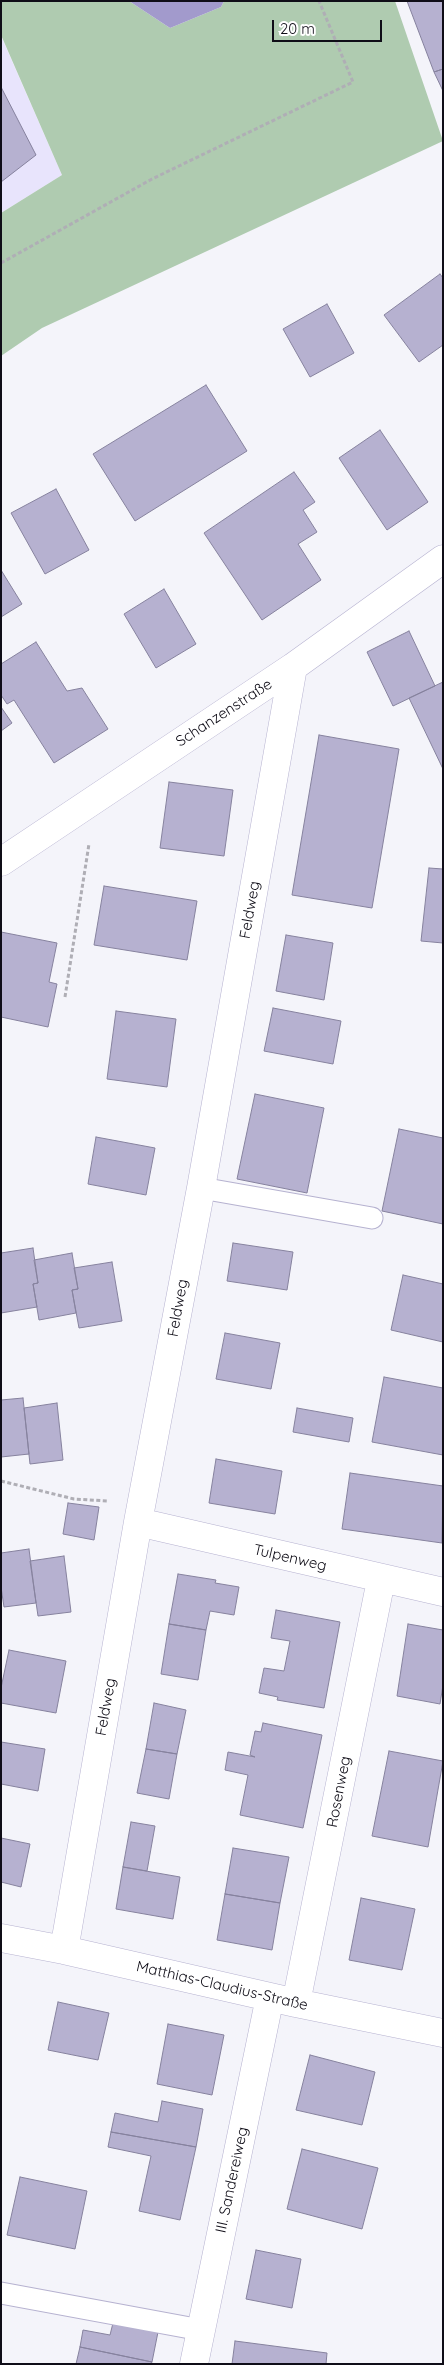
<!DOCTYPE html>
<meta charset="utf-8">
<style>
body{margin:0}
#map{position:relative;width:444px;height:2365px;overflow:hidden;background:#f4f4fa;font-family:Quicksand,sans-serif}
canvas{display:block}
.frame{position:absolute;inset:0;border:2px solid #0f0d17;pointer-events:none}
.scale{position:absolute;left:272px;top:20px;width:110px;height:22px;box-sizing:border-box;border:2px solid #0f0d17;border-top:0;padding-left:6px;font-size:15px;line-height:18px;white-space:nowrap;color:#0f0d17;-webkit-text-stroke:4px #fff;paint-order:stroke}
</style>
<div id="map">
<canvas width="444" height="2365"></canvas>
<div class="frame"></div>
<div class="scale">20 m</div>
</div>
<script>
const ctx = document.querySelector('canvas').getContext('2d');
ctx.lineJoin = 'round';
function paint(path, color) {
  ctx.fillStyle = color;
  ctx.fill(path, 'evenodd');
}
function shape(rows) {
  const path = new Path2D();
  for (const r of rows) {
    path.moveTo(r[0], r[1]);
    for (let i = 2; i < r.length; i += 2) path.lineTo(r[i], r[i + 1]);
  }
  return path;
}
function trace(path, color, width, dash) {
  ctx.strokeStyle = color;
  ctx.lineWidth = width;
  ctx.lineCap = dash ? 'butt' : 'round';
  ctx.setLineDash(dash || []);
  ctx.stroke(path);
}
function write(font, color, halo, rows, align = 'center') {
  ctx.font = font + ' Quicksand,sans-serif';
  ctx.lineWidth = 4.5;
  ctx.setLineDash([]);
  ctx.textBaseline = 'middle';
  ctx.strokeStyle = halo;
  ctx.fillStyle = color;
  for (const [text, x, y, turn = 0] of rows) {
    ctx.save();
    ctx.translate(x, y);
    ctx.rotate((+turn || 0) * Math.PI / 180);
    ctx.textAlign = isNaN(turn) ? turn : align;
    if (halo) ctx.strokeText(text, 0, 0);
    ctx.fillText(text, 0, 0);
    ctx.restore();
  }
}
paint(shape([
 [1,36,62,175,1,213]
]), '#e8e4fc');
paint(shape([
 [1,1,129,1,170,28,221,7,224,1,395,1,443,141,42,328,1,356,1,213,62,175,1,35]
]), '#afcbb0');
paint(shape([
 [129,1,224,1,221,7,170,28]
]), '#a29acc');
const building = shape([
 [407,1,443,1,443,69,434,72,407,1],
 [443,69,443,91,434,72,443,69],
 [1,87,36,155,1,182,1,87],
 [440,274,443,278,443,345,419,362,384,315,440,274],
 [327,304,354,353,310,377,283,329,327,304],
 [206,385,247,451,135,521,93,454,206,385],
 [380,430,428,502,387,530,339,458,380,430],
 [294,472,315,502,303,510,317,532,298,544,321,580,262,620,204,533,294,472],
 [56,489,89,550,45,574,11,513,56,489],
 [1,570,22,604,1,617,1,570],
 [164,589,196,644,156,668,124,614,164,589],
 [409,631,435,686,393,706,367,652,409,631],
 [36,642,67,691,82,688,108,729,54,763,14,700,7,704,1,695,1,664,36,642],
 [443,682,443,769,409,698,443,682],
 [1,707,12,723,1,731,1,707],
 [319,735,399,749,372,908,292,895,319,735],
 [169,782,233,790,224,856,160,848,169,782],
 [429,868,443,869,443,943,421,941,429,868],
 [104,886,197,901,187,960,94,945,104,886],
 [1,932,57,943,49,982,57,984,48,1027,1,1017,1,932],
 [286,935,333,943,324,1000,276,991,286,935],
 [273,1008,341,1021,333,1064,264,1051,273,1008],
 [116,1011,176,1019,167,1087,107,1079,116,1011],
 [255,1094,324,1108,307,1193,237,1179,255,1094],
 [399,1129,443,1138,443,1224,382,1211,399,1129],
 [96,1137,155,1148,146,1195,88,1184,96,1137],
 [233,1243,293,1252,287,1290,227,1281,233,1243],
 [33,1248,38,1283,33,1284,37,1307,1,1313,1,1253,33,1248],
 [72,1253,78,1289,72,1290,76,1313,39,1320,33,1284,38,1283,34,1260,72,1253],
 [112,1262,122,1321,79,1328,72,1290,78,1289,74,1268,112,1262],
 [403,1275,443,1284,443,1342,391,1330,403,1275],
 [225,1333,280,1343,271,1389,216,1379,225,1333],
 [384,1377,443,1388,443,1455,372,1442,384,1377],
 [23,1398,29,1454,1,1457,1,1400,23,1398],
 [57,1403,63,1460,30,1464,24,1408,57,1403],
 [297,1408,353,1418,349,1442,293,1432,297,1408],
 [216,1459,282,1471,275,1514,209,1503,216,1459],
 [350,1473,443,1486,442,1543,342,1529,350,1473],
 [68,1503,99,1507,94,1540,63,1534,68,1503],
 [29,1549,36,1603,4,1607,1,1587,1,1553,29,1549],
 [64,1556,71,1612,38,1616,30,1561,64,1556],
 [178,1574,216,1580,215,1583,239,1587,234,1615,210,1611,206,1630,169,1624,178,1574],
 [276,1610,340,1622,324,1708,277,1700,278,1697,259,1693,264,1668,284,1671,290,1641,271,1638,276,1610],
 [169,1624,206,1630,198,1680,161,1674,169,1624],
 [408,1624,443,1630,443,1685,440,1704,397,1696,408,1624],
 [9,1650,66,1661,56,1713,1,1703,1,1688,9,1650],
 [154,1703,186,1710,177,1754,146,1749,154,1703],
 [263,1723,322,1735,303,1828,240,1815,248,1775,225,1770,228,1752,255,1757,250,1755,255,1731,261,1732,263,1723],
 [1,1742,45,1749,38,1791,1,1784,1,1742],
 [146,1749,177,1754,169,1799,137,1793,146,1749],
 [389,1751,443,1761,428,1847,372,1836,389,1751],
 [131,1822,155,1826,147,1871,123,1867,131,1822],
 [1,1838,30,1844,21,1887,1,1882,1,1838],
 [233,1848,289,1857,280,1903,225,1894,233,1848],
 [123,1867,180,1877,173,1919,116,1909,123,1867],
 [225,1894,280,1903,272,1950,217,1940,225,1894],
 [361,1898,415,1909,402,1970,349,1960,361,1898],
 [58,2002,109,2013,98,2060,48,2050,58,2002],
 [168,2024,224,2035,212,2095,157,2084,168,2024],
 [310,2055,375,2072,362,2125,296,2110,310,2055],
 [162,2101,203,2109,196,2147,111,2132,115,2113,158,2122,162,2101],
 [111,2132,196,2147,180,2220,139,2211,151,2156,108,2147,111,2132],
 [302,2149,378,2168,362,2229,287,2209,302,2149],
 [20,2177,87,2191,75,2249,7,2235,20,2177],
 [256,2250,301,2259,292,2308,246,2299,256,2250],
 [113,2323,158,2332,152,2362,80,2347,83,2330,110,2335,113,2323],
 [235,2341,327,2353,326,2364,232,2364,235,2341],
 [80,2347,152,2362,151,2364,76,2364,80,2347]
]);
paint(building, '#b6b1d0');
trace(building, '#86829e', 1);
const service = shape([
 [201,1188,372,1218],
 [1,2293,201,2330]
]);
const minor = shape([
 [1,862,293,667,443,559],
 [138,1522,443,1592],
 [1,1938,64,1950,296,2003,443,2033],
 [64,1950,138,1522,201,1188,293,667],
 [296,2003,381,1580],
 [194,2364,270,1997]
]);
trace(service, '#b6b2d0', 23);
trace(minor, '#b6b2d0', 29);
trace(shape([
 [1,263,152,179,353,82,319,1],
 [65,997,89,844],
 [1,1481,74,1499,108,1501]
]), '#afaeb5', 3, [4, 2.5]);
trace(service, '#fff', 21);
trace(minor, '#fff', 28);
write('15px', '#0f0d17', '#fff', [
 ["Schanzenstraße",224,713,-33],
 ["Feldweg",250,910,-80],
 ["Feldweg",178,1308,-80],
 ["Tulpenweg",290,1558,13],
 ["Feldweg",106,1707,-80],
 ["Rosenweg",339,1792,-79],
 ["Matthias-Claudius-Straße",222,1986,13],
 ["III. Sandereiweg",232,2180,-78]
]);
</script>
